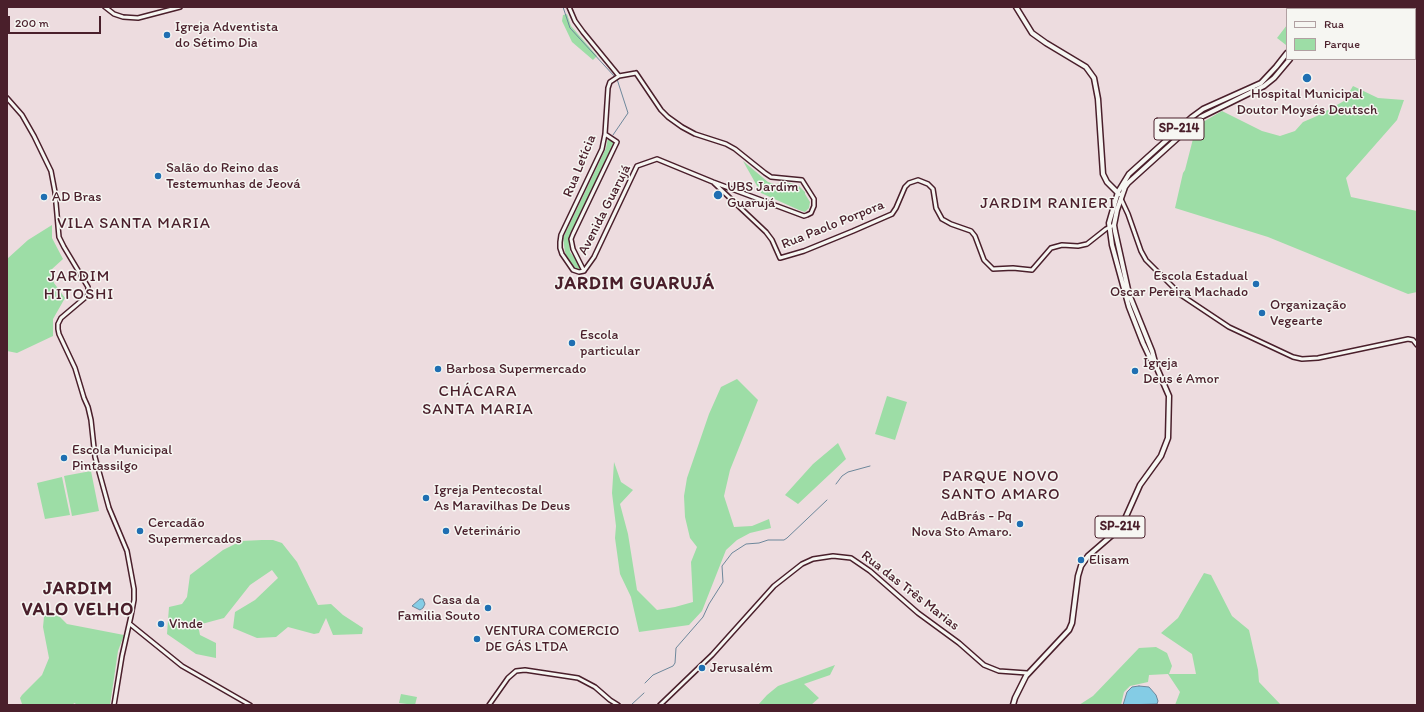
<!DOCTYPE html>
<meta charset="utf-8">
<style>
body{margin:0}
#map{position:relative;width:1424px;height:712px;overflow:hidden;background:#eddcdf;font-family:Itim,sans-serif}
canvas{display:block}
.frame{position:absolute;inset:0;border:8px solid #4a1f2b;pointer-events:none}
.legend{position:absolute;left:1286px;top:8px;width:130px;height:52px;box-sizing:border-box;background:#f6f6f2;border:1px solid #b1a0a2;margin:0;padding:5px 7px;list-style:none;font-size:12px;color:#4a1f2b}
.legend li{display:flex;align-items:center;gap:8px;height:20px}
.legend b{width:20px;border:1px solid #b1a0a2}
.scale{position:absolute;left:8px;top:16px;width:93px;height:18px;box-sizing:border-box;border:2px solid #4a1f2b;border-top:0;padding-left:5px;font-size:12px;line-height:14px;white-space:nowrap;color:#4a1f2b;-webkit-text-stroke:3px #f6f6f2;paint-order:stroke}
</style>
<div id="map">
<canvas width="1424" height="712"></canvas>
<div class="frame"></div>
<ul class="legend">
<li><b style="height:5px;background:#f6f6f2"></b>Rua</li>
<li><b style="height:11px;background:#9ddda6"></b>Parque</li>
</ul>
<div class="scale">200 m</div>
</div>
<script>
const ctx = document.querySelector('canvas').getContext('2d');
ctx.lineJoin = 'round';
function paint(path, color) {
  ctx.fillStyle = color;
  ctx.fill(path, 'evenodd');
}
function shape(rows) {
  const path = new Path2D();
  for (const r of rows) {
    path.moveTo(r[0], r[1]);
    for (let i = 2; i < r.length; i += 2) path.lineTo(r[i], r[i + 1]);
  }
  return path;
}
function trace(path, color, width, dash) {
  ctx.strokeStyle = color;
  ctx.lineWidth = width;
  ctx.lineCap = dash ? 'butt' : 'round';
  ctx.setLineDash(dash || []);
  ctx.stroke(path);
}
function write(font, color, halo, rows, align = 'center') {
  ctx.font = font + ' Itim,sans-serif';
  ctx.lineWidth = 3;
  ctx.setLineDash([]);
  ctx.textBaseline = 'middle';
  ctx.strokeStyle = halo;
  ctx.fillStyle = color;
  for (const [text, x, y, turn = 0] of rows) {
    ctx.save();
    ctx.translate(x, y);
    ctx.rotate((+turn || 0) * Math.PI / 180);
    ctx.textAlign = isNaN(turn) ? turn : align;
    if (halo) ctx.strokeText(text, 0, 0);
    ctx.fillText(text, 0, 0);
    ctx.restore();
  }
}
paint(shape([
 [567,14,571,26,597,56,593,60,572,42,562,21,563,15],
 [1287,25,1287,44,1286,45,1277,38],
 [1353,86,1378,98,1404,100,1397,120,1346,178,1351,197,1417,211,1417,292,1408,294,1268,237,1175,208,1183,173,1185,170,1194,135,1203,122,1222,111,1262,131,1280,136,1295,131,1303,122,1317,116,1344,101],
 [608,138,614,142,569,239,570,252,581,266,579,270,577,270,567,257,565,252,563,238,606,148],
 [743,161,768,182,774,184,791,183,799,186,805,192,805,194,810,202,809,208,805,212,799,210,761,193],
 [52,225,52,238,63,259,51,270,54,283,65,298,53,319,53,336,17,353,7,351,7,259,28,240],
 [737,379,758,400,730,470,724,496,734,527,752,526,769,519,771,528,750,533,737,540,726,550,702,611,689,625,639,632,631,597,620,574,615,538,616,526,612,493,614,462,621,482,633,490,620,504,628,534,637,590,657,610,675,607,693,602,691,562,697,547,690,538,685,517,684,496,687,478,709,414,721,387],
 [887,396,907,402,895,440,875,434],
 [838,443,846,459,798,504,785,495,813,464],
 [91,471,99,511,72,516,64,476],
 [62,477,70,515,45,519,37,483],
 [262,540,273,540,282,543,297,562,318,605,331,604,343,615,363,628,362,634,333,635,326,618,319,633,314,634,288,627,276,637,257,638,233,628,235,612,255,600,278,578,272,570,250,585,224,618,198,625,200,635,216,643,216,658,196,654,167,634,169,607,182,604,187,597,190,575,223,550,241,541],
 [1204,573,1211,575,1232,616,1249,630,1258,670,1259,682,1281,705,1175,705,1180,692,1168,674,1149,675,1148,682,1130,686,1124,692,1121,705,1079,705,1093,696,1139,648,1156,647,1167,653,1172,666,1169,674,1196,674,1192,654,1161,633,1178,618],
 [46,612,60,617,67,624,124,635,118,651,110,705,78,705,74,703,73,705,25,705,22,704,20,698,22,695,42,675,49,658,43,627,44,617],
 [835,665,830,675,804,684,819,698,811,705,758,705,767,695,778,686],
 [401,694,417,697,415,705,399,703]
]), '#9ddda6');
const water = shape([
 [420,599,423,599,425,604,423,608,420,610,412,606,420,599],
 [1139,686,1149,687,1156,695,1158,701,1157,704,1123,705,1127,692,1132,687,1139,686]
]);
paint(water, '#84cce5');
trace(water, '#6d879b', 1);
trace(shape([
 [563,7,570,28,615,77],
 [613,135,628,113,617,79],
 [836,484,842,476,848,472,870,466],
 [645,683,653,675,673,666,675,663,676,648,703,617,709,604,723,582,722,566,732,553,746,544,759,543,768,540,784,540,787,538,827,500],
 [631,705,644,693]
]), '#6d879b', 1);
const minor = shape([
 [105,7,114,14,123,17,138,18,180,7],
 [569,7,575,21,583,32,619,76],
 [636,73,661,110,668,117,682,127,695,134,726,144,735,149,765,173,771,177,802,180,814,199,814,206,811,213,807,215,804,216,713,182,657,159,637,166,594,257,584,271,579,272,573,270,562,254,560,248,560,242,561,235,602,149,605,134,608,88,610,82,619,76,636,73],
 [7,98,22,115,34,136,51,171,55,192,59,237,64,247,88,287,88,294,87,296,61,318,58,324,58,329,59,334,75,368,84,398,88,407,91,420,95,457,109,508,127,551,134,589,134,600,131,616,122,656,114,705],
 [714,183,766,232,772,240,780,258,804,251,853,231,892,214,896,208,905,187,909,183,918,180,928,184,933,189,936,208,942,219,951,224,971,231,975,236,984,260,993,269,1013,268,1032,270,1051,248,1062,245,1078,246,1087,244,1106,229,1114,225],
 [1121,199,1128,214,1141,251,1146,260,1181,295,1229,327,1293,357,1302,359,1318,358,1408,339,1413,340,1417,345],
 [584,271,573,249,571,239,573,234,617,142,605,134],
 [130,624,182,666,250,705],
 [489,705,508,678,516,671,525,670,578,678,595,687,610,700,618,705],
 [660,705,712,655,774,586,802,564,813,559,833,556,851,558,870,571,918,613,959,643,984,665,999,671,1027,673]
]);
const major = shape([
 [1016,7,1032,33,1046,43,1086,67,1094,78,1098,99,1103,174,1107,182,1119,194],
 [1316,9,1317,7],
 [1323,9,1325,7],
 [1156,366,1151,360,1143,343,1129,307,1112,245,1109,223,1118,192,1129,174,1192,117,1203,109,1261,83,1276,67,1287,53],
 [1026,676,1069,630,1072,623,1078,576,1081,566,1088,556,1118,530,1124,521,1140,485,1161,456,1168,438,1169,396,1156,366,1152,351,1129,294,1115,231,1114,225,1117,210,1125,187,1128,183,1201,117,1264,86,1274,78,1290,59],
 [1013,705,1015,698,1027,674]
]);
trace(minor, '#4a1f2b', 6);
trace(major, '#4a1f2b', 7);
trace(minor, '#f6f6f2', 3);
trace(major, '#f6f6f2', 4);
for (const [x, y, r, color] of [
 [167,35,4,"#1f6fb2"],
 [1307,78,5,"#1f6fb2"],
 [158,176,4,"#1f6fb2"],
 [718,195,5,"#1f6fb2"],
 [44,197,4,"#1f6fb2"],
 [1256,284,4,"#1f6fb2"],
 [1262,313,4,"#1f6fb2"],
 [572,343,4,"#1f6fb2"],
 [438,369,4,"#1f6fb2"],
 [1135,371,4,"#1f6fb2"],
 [64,458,4,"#1f6fb2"],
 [426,498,4,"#1f6fb2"],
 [1020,524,4,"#1f6fb2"],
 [140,531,4,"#1f6fb2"],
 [446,531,4,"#1f6fb2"],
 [1081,560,4,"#1f6fb2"],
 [488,608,4,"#1f6fb2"],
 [161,624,4,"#1f6fb2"],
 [477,639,4,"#1f6fb2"],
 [702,668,4,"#1f6fb2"]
]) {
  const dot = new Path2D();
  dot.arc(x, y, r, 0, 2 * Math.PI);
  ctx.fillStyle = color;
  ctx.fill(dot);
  trace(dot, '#f6f6f2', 1.5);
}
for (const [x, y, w] of [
 [1179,129,50],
 [1120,527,50]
]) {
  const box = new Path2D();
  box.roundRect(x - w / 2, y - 11, w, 22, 3);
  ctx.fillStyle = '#f6f6f2';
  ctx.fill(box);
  trace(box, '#4a1f2b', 1);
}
write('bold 13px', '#4a1f2b', null, [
 ["SP-214",1179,129],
 ["SP-214",1120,527]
]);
write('14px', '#4a1f2b', '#f6f6f2', [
 ["Igreja Adventista",175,27],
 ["do Sétimo Dia",175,43],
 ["Hospital Municipal",1307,94,"center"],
 ["Doutor Moysés Deutsch",1307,110,"center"],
 ["Salão do Reino das",166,168],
 ["Testemunhas de Jeová",166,184],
 ["UBS Jardim",727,187],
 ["Guarujá",727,203],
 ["AD Bras",52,197],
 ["Escola Estadual",1248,276,"right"],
 ["Oscar Pereira Machado",1248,292,"right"],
 ["Organização",1270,305],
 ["Vegearte",1270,321],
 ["Escola",580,335],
 ["particular",580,351],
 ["Igreja",1143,363],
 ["Deus é Amor",1143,379],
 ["Barbosa Supermercado",446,369],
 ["Escola Municipal",72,450],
 ["Pintassilgo",72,466],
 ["Igreja Pentecostal",434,490],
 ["As Maravilhas De Deus",434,506],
 ["AdBrás - Pq",1012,516,"right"],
 ["Nova Sto Amaro.",1012,532,"right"],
 ["Cercadão",148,523],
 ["Supermercados",148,539],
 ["Veterinário",454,531],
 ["Elisam",1089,560],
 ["Casa da",480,600,"right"],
 ["Familia Souto",480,616,"right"],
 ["Vinde",169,624],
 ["VENTURA COMERCIO",485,631],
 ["DE GÁS LTDA",485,647],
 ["Jerusalém",710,668]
], 'left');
write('14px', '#4a1f2b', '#f6f6f2', [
 ["Rua Letícia",580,166,-68],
 ["Avenida Guarujá",605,210,-63],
 ["Rua Paolo Porpora",833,225,-22],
 ["Rua das Três Marias",910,591,38]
]);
ctx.letterSpacing = '1px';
write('16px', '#4a1f2b', '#f6f6f2', [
 ["JARDIM RANIERI",1048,204],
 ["VILA SANTA MARIA",134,224],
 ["JARDIM",79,277],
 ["HITOSHI",79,295],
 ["CHÁCARA",478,392],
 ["SANTA MARIA",478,410],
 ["PARQUE NOVO",1001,477],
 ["SANTO AMARO",1001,495]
]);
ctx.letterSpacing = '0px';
ctx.letterSpacing = '1px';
write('bold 18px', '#4a1f2b', '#f6f6f2', [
 ["JARDIM GUARUJÁ",635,284],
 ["JARDIM",78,589],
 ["VALO VELHO",78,610]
]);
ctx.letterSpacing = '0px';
</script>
